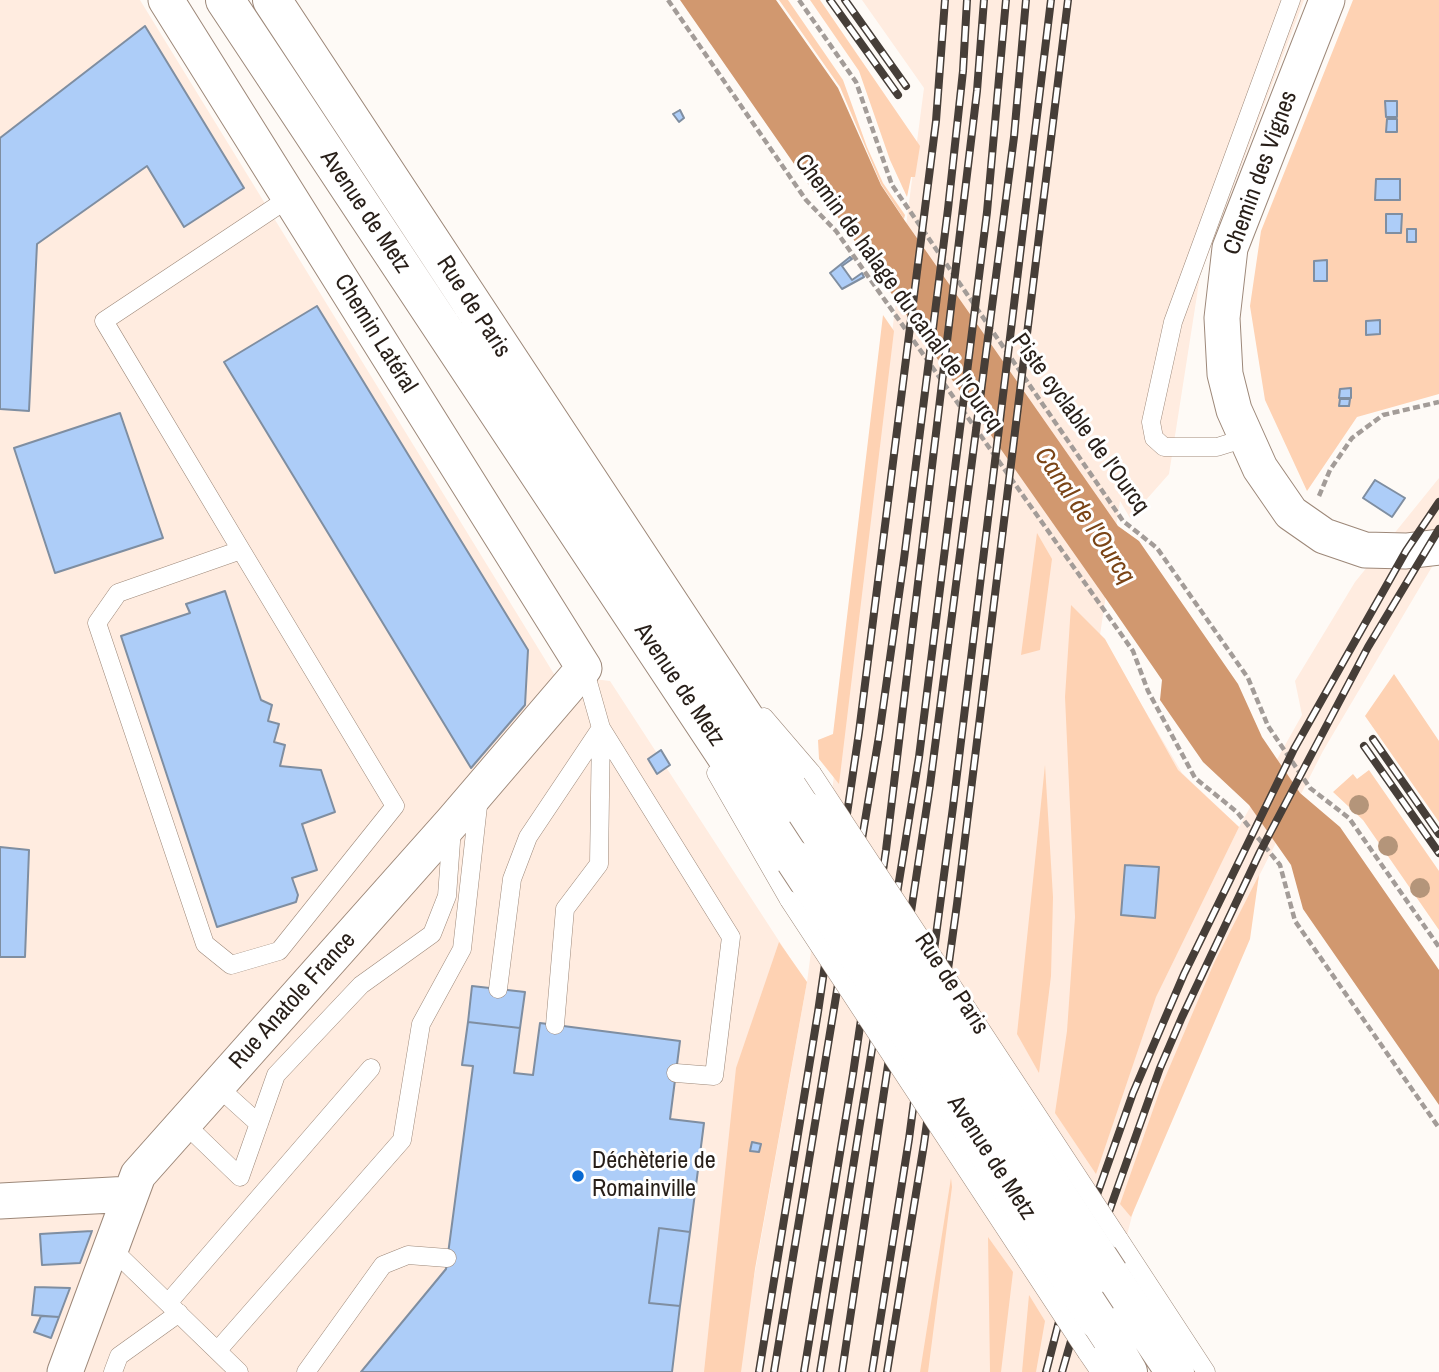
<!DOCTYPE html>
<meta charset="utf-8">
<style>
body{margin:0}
canvas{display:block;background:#fefaf6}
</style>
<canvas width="1439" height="1372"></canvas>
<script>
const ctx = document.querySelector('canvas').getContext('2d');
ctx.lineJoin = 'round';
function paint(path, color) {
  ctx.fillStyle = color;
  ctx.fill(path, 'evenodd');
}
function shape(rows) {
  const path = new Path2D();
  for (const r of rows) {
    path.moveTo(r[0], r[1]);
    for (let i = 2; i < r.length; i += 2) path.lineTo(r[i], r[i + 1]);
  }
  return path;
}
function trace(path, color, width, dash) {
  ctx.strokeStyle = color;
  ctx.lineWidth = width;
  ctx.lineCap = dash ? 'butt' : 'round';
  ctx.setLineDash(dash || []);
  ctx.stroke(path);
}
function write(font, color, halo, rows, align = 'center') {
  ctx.font = font + ' "Archivo Narrow",sans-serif';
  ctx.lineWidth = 6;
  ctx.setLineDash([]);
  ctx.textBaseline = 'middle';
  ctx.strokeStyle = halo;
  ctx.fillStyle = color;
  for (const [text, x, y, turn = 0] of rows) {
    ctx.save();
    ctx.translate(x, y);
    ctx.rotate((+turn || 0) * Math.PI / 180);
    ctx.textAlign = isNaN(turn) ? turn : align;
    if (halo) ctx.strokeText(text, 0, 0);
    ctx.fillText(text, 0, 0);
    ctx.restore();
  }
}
paint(shape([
 [0,0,140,0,554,674,610,681,805,981,736,1372,0,1372],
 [862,0,1304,0,1200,276,1169,474,1130,518,1120,501,1100,635,1182,773,1239,827,1302,715,1295,681,1355,582,1439,478,1439,555,1323,751,1259,876,1252,915,1142,1178,1091,1372,737,1372,807,982,924,88]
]), '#ffece0');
paint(shape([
 [779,0,788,0,843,80,867,147,883,183,905,215,904,219,881,184,840,87],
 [810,0,820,0,920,146,915,177,911,177,907,197,890,160,859,71],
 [1353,0,1439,0,1439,394,1357,417,1307,491,1265,400,1250,306,1261,231],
 [883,315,894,331,839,784,819,759,818,740,833,734],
 [1037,533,1052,559,1040,650,1021,655],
 [1071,605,1105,639,1178,770,1239,827,1156,997,1096,1174,1055,1113,1067,1031,1075,917,1065,697],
 [1394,674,1439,741,1439,822,1365,716],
 [1045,765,1053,897,1051,976,1039,1073,1017,1034],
 [1369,770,1439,871,1439,930,1363,820,1333,792,1353,774,1357,779],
 [1259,875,1250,939,1131,1217,1120,1204,1161,1087,1214,963],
 [779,942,807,982,755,1269,741,1372,704,1372,736,1068],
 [951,1178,952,1187,928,1372,920,1372],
 [988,1237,1013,1272,1001,1372,990,1372],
 [1029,1295,1045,1321,1036,1372,1022,1372]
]), '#fed2b3');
paint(shape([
 [680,0,776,0,838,88,881,185,905,221,1118,526,1139,541,1238,684,1262,737,1300,793,1340,827,1439,970,1439,1105,1303,909,1291,865,1249,805,1203,762,1160,700,1162,680,1111,606,837,216,815,194]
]), '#d1986f');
const building = shape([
 [145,26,244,188,184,227,147,166,37,244,29,411,0,409,0,138,145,26],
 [1385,101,1397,101,1397,117,1386,117,1385,101],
 [680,110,684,118,679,122,673,114,680,110],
 [1387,119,1397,119,1397,132,1386,132,1387,119],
 [1376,179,1400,179,1400,200,1375,200,1376,179],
 [1386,214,1402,214,1401,233,1386,233,1386,214],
 [1407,229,1416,229,1416,242,1407,242,1407,229],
 [850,257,852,259,842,266,852,280,862,273,864,277,842,289,830,273,850,257],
 [1327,260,1327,281,1314,281,1314,261,1327,260],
 [317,306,528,650,525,705,471,768,224,362,317,306],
 [1380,320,1380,334,1366,335,1366,321,1380,320],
 [1351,388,1351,398,1339,398,1340,389,1351,388],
 [1340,399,1350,399,1349,406,1339,406,1340,399],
 [120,413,163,538,55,573,14,448,120,413],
 [1375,480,1405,498,1392,517,1363,498,1375,480],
 [225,591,261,700,272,705,268,721,279,724,274,742,285,745,280,766,321,770,335,812,302,824,317,870,292,878,298,895,296,902,217,927,121,636,190,613,186,604,225,591],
 [661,750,670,765,657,774,648,759,661,750],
 [0,847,29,850,25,957,0,957,0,847],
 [1125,865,1159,867,1155,918,1121,915,1125,865],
 [472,986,525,992,520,1028,468,1022,472,986],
 [468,1022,520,1028,514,1073,533,1075,540,1023,680,1041,670,1119,704,1123,690,1232,659,1228,649,1303,680,1306,672,1372,361,1372,446,1269,473,1066,462,1065,468,1022],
 [752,1142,761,1144,759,1152,750,1151,752,1142],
 [659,1228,690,1232,680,1306,649,1303,659,1228],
 [92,1231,80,1263,42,1265,40,1234,92,1231],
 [35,1287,70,1288,59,1317,32,1315,35,1287],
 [41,1316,59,1317,51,1338,34,1332,41,1316]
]);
paint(building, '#adcdf8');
trace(building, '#7f8ea1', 2);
const lane = shape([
 [1246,438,1217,447,1164,447,1154,438,1151,422,1173,322,1291,0],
 [241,550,118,593,97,623,205,944,231,965,279,951,395,806,241,550,104,321,289,198],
 [764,717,812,773],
 [716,773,789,900],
 [498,989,512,879,528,837,601,728,731,937,714,1076,676,1073],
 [555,1025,565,909,599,864,601,728,584,668],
 [217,1086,259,1124],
 [184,1123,240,1177,276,1075,361,985,432,934,447,896,452,828],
 [1119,1239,1206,1372],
 [111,1248,239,1372],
 [168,1303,371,1068],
 [218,1350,402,1140,421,1024,462,949,479,797],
 [1087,1353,1100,1372],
 [113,1372,119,1356,179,1313],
 [306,1372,383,1265,408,1255,447,1258]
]);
const street = shape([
 [1327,0,1230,248,1222,318,1225,374,1234,410,1260,468,1291,513,1324,536,1365,550,1406,551,1439,547],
 [0,1201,131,1194],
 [65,1372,138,1175,453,821,584,668,166,0]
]);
const primary = shape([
 [225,0,795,860],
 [272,0,806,811],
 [1109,1274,1175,1372],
 [1097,1319,1128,1372]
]);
trace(lane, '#9d8879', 19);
trace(street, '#9d8879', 37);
trace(primary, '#9d8879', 40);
trace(shape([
 [668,0,806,200,836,231,1133,651,1148,691,1195,778,1237,812,1280,865,1295,921,1439,1128],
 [799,0,856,82,892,185,1123,521,1157,548,1248,678,1268,726,1310,788,1349,818,1439,947],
 [1319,496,1330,470,1352,438,1383,415,1439,402]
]), '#a39c98', 4.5, [7, 3.5]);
trace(lane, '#fff', 18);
trace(street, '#fff', 35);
trace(primary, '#fff', 38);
const rail = shape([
 [830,0,898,95],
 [845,0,906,86],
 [1373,739,1439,834],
 [1364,746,1439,853],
 [759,1372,818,1012,859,732,936,121,945,0],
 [774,1372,879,736,904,559,948,209,963,71,967,0],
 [804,1372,853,1074,886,850,977,91,984,0],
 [820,1372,919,757,987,212,1006,0],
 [842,1372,930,785,1014,137,1026,0],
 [872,1372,909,1139,953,807,1051,0],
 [887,1372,924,1144,957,904,1068,0],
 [1046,1372,1073,1267,1098,1192,1133,1093,1184,974,1294,749,1406,551,1439,502],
 [1062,1372,1105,1223,1160,1068,1182,1017,1260,852,1368,647,1439,529]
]);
trace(rail, '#463e38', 8);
trace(rail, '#fff', 5, [16]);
const laneBridge = shape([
 [812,773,1119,1239],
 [789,900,1087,1353]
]);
const primaryBridge = shape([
 [806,811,1109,1274],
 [795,860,1097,1319]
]);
trace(laneBridge, '#9d8879', 19, []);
trace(primaryBridge, '#9d8879', 40, []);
trace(laneBridge, '#fff', 18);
trace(primaryBridge, '#fff', 38);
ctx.fillStyle = '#b4957a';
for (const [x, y] of [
 [1359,805],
 [1388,846],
 [1420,888]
]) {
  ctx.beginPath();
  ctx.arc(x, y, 10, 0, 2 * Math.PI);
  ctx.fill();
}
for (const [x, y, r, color] of [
 [578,1176,7,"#0768d1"]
]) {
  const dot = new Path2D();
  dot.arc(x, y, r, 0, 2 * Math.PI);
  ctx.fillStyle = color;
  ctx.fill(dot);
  trace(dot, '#fff', 2.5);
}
write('24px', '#271e18', '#fff', [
 ["Chemin des Vignes",1261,173,-70],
 ["Avenue de Metz",365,212,56],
 ["Chemin de halage du canal de l'Ourcq",898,293,54],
 ["Rue de Paris",473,307,57],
 ["Chemin Latéral",375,334,58],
 ["Piste cyclable de l'Ourcq",1080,424,54],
 ["Avenue de Metz",679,685,56],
 ["Rue de Paris",951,984,57],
 ["Rue Anatole France",293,1001,-48],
 ["Avenue de Metz",991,1158,57]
]);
write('24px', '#271e18', '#fff', [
 ["Déchèterie de",592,1162],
 ["Romainville",592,1190]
], 'left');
write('italic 26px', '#7a4416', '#fff', [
 ["Canal de l'Ourcq",1084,516,56]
]);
</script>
